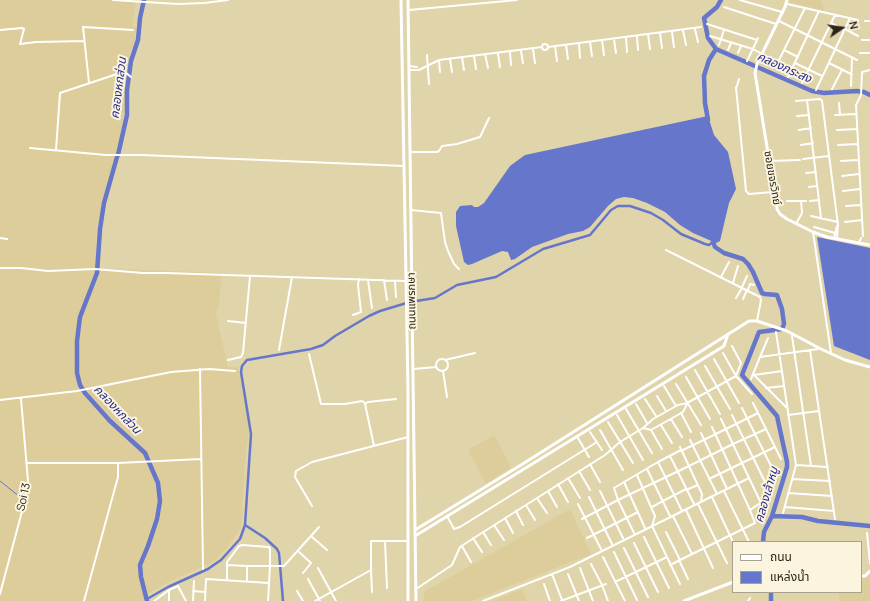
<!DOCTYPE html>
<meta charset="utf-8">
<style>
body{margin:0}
#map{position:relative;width:870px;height:601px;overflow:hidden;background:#e0d4aa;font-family:Manrope,"Noto Sans Thai",sans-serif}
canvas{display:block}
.legend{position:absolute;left:732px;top:541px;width:130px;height:52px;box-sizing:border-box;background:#fbf5e0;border:1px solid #a7a28f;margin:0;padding:5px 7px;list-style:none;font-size:12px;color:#2a2515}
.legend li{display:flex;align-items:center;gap:8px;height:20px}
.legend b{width:20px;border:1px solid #a7a28f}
.north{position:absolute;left:822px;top:8px;width:40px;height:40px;-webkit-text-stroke:3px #fbf5e0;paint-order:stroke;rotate:77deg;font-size:11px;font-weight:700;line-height:16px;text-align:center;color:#2a2515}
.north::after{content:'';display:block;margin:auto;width:14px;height:18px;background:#2a2515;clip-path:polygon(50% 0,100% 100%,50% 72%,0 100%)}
</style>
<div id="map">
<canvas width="870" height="601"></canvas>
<ul class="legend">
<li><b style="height:5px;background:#fff"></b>ถนน</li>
<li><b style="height:11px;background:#6676ca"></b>แหล่งน้ำ</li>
</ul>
<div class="north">N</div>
</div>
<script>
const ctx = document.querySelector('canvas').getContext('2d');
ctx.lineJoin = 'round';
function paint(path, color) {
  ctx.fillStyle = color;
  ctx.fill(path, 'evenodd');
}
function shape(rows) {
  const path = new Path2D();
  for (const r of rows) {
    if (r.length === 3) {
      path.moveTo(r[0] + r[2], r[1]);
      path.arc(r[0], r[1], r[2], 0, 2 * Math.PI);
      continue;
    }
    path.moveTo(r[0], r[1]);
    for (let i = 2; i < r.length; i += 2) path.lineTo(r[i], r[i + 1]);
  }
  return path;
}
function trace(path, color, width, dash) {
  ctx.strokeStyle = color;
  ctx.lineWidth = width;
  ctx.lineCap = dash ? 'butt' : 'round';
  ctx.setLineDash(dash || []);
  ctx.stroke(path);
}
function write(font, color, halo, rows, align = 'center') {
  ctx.font = font + ' Manrope,"Noto Sans Thai",sans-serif';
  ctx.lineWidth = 4;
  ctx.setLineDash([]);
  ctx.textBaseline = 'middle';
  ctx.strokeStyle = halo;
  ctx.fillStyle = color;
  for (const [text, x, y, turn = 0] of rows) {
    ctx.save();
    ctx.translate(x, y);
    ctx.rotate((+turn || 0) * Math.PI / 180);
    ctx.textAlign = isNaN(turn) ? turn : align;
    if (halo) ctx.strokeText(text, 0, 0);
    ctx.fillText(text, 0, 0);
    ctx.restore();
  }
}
paint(shape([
 [0,0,136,0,132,26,136,27,135,42,130,52,124,83,126,104,120,141,102,203,96,235,96,268,222,273,219,305,216,314,228,367,238,367,248,417,249,434,246,450,241,528,227,548,213,562,170,581,144,596,144,601,0,601],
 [789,0,821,0,824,11,790,2],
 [494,435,511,467,486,484,468,450],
 [570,509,591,554,472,601,424,601,424,592],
 [870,574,870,601,840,601,838,592,861,592,861,578,866,578],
 [522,589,527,601,492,601]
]), '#dccd9b');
paint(shape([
 [708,116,714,135,728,152,736,189,729,203,720,241,716,243,693,233,680,225,665,212,647,203,633,198,624,197,616,199,608,206,590,227,583,231,568,234,532,247,515,259,511,260,508,252,502,251,472,264,468,265,464,262,456,226,456,212,460,206,472,205,474,207,478,207,484,203,510,166,525,155],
 [817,237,870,248,870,360,834,346]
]), '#6676ca');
trace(shape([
 [0,481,20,497]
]), '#6676ca', 1);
trace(shape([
 [245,525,265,538,277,549,279,553,283,601],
 [147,599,168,587,208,569,221,560,240,539,245,525,251,434,241,372,242,366,247,360,311,349,323,345,335,336,369,316,380,311,410,302,435,298,457,285,496,277,543,249,590,235,611,210,618,206,630,206,651,213,663,220,681,234,705,244,709,245,713,242]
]), '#6676ca', 2.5);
trace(shape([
 [716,49,812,91,824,93,857,91,864,92,870,95],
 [716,49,708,38,704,18,717,7,721,0],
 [708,120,705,103,704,76,709,60,716,49],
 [118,155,127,115,127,90,131,61,138,40,140,18,144,0],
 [117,157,104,203,100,229,97,273,80,317,77,341,77,373,80,385,85,393,110,421,145,453,158,483,160,501,157,519,148,546,140,565,141,577,147,601],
 [715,236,713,242,715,247,724,253,743,259,748,264,753,272,762,293,765,294,777,295,782,309,784,324,782,329,759,332,742,375,777,416,787,462,787,467,772,516,764,532,763,542],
 [772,516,802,517,818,521,870,526],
 [771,592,771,601]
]), '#6676ca', 4.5);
trace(shape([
 [113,0,178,4,204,3,228,0],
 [740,0,782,12],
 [787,4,858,20],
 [724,7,776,24],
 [409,10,517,0],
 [779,21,857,60],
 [865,21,870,21],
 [831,23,844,30],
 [707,24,757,40],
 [695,29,698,42],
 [845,29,858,36],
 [0,30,22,28,24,29,20,44,36,42,84,41],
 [683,30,686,45],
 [672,32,674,47],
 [660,33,662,48],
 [648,34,650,49],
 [637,36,638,50],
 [710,36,753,49,762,54],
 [626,37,627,52],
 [614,39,616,53],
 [602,40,604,55],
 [862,40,870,40],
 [590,42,592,56],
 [579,43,580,58],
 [545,47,3],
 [566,45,568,59],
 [719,45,724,30],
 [555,46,557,61],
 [548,47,701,27],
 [533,49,535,63],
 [728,50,731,43],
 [784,50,798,57],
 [521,51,523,63],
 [510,52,511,65],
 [738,53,741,46],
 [860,53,870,53],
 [485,54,488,68],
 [498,54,500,67],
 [427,55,429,84],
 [474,56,476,69],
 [462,57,464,70],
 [450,59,452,72],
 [439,60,440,72],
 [779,60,805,8],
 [747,61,758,38],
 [795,63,822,76],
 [829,63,851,74],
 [409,66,417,67],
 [409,70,418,70],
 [419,70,439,60,542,47],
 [788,77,819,11],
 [89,83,83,27,133,30],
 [802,83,835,15],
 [851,86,852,57],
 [736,87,746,191,749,194,773,192],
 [736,89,739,79],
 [832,89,842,70],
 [816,90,850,18],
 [807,100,821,218],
 [796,101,820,99,822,101,838,225,837,238],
 [839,103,840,115],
 [835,115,856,114],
 [797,116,809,115],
 [799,130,811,128],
 [837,130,857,129],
 [801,145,813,143],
 [838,145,858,144],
 [30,148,106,155,142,155,404,166],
 [56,150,60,93,123,72,125,72,131,77],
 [410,152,437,152,439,151,442,146,457,144,480,137,489,118],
 [803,159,829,156],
 [769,161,800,160],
 [841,161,858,160],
 [806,173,816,172],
 [842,176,859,174],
 [809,187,817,186],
 [843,191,860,189],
 [787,201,806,201],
 [810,201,819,200],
 [846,206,861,205],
 [411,210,441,213,445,242,448,251,454,264,459,269],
 [811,216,838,222],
 [845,222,862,220],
 [796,224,802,213,801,201],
 [814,227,835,233],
 [813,232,831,353],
 [863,236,856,105,861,95,862,72,870,70],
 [0,238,7,239],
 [834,238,837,226],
 [859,243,861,238],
 [666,250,760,297,761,300,757,321],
 [0,268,21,268,48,271,95,269,143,273,166,273,406,281],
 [721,277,729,262],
 [368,280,372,308],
 [384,280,387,300],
 [395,281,396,297],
 [733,283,738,266],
 [742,287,747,276],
 [748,290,750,284,754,285],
 [736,298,742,288],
 [743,299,747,290],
 [353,315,361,312,358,285,359,279],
 [228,321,246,323],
 [776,332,796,465,783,513],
 [792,336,811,466],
 [279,350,292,277],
 [810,350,835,519],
 [723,353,736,376,752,394],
 [309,354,321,404,345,404,362,401,365,403],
 [760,357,768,338],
 [442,365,6],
 [714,359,739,403],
 [228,360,241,357,243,353,250,276],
 [445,360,475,353],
 [705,366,730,409],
 [200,369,203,569],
 [413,369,436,367],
 [695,370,720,414],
 [443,371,447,397],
 [753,374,786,407],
 [754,375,782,371],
 [686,377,710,419],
 [751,379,760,357,818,349],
 [676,384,701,425],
 [664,386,676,406],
 [766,388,784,386],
 [657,396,666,411],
 [645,399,656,416],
 [0,400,77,391,171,372,209,369,235,371],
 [753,403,781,459],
 [636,404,647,423],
 [742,408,775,474,766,499,750,510],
 [626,409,652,453],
 [681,413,691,432],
 [617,415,643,460],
 [732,415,769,490],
 [788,415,819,411],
 [671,419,682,437],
 [721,419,760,501],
 [608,422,633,463],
 [661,425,672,443],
 [643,428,651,430,683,412,687,404],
 [726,429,758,413],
 [600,430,623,470],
 [651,430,662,449],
 [590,432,602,450],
 [701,433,727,489],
 [578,438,589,457],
 [690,440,717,494],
 [374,446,365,404,368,402,396,399],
 [680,447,702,494,701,502],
 [681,451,726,429],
 [670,456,694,504],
 [658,462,682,511],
 [28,463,118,463,201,459],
 [590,464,600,482],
 [796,465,828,467],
 [647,469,670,516],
 [579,471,590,490],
 [637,475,655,516,652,526,680,584],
 [568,478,580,498],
 [709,479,775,447],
 [792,479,830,481],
 [624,482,645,528],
 [558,484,568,502],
 [686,490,698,485],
 [548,491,557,507],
 [600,491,623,538],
 [724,491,749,542],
 [788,493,832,496],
 [589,497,612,544],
 [712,497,733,542],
 [537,498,547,513],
 [663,501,686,489],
 [578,504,601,549],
 [698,504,727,563],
 [526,505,535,520],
 [312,506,295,477,296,471,312,462,408,437],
 [652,507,663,501],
 [785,507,834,511],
 [686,510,713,568],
 [516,511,523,525],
 [447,516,454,529,460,527,597,442],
 [673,516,692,554],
 [505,518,513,533],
 [582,519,618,500,689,466,733,444,766,429],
 [494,525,504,540],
 [483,532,491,545],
 [666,532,680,560],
 [634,533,618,500,614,488,658,462,681,450],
 [867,533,870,563],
 [311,536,327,550],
 [644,537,669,588],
 [473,538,482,552],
 [587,538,638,512],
 [385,541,387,588],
 [634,543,658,592],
 [462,546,471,562],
 [624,548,648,597],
 [298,551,311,563,303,573],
 [614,552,637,600],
 [603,557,625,601],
 [679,560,688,579],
 [591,564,602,585,608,601],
 [227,565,247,566],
 [670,565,755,523,750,510,712,427],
 [318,568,336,601],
 [580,568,593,601],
 [371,570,372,592],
 [552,574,562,600],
 [568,574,579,601],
 [308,579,320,601],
 [227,580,227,562,239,546,242,545,269,547,270,549,270,566,268,601],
 [247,581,247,566,284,566,319,527],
 [615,582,667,557],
 [544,584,550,601],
 [416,589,452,565,460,547,466,543,605,455,620,442,643,428,653,419,678,405,687,403,736,376,741,363,732,346],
 [193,591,205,592],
 [297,591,303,601],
 [0,594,25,500,28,481,21,399],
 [84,601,118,477,118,463],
 [154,601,169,590,178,586,186,601],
 [169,601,169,590],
 [193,601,194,581],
 [205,601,206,579,269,583],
 [315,601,371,570,371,541,408,541],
 [483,601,570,567,749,478],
 [561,601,606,584],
 [748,601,750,598]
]), '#fff', 2);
trace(shape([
 [401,0,408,389,408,601],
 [408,0,416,601],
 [787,0,785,7,757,64,755,73,777,209,780,214,787,219,813,232,827,237,870,245],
 [415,530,521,465,749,321,757,321,787,331,821,349,845,360,870,367],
 [415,536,724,346,728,334],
 [861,576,865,576,870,571],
 [684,601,733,582]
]), '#fff', 3);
write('11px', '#2a2515', '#fbf5e0', [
 ["ซอยขจรวิทย์",772,178,80],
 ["ถนนแพรกษา",412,301,-91],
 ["Soi 13",24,497,-78]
]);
write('italic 12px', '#27298c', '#fbf5e0', [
 ["คลองกระสง",784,68,24],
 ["คลองหกส่วน",119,88,-83],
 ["คลองหกส่วน",117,410,46],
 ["คลองเล้าหมู",767,495,-74]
]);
</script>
